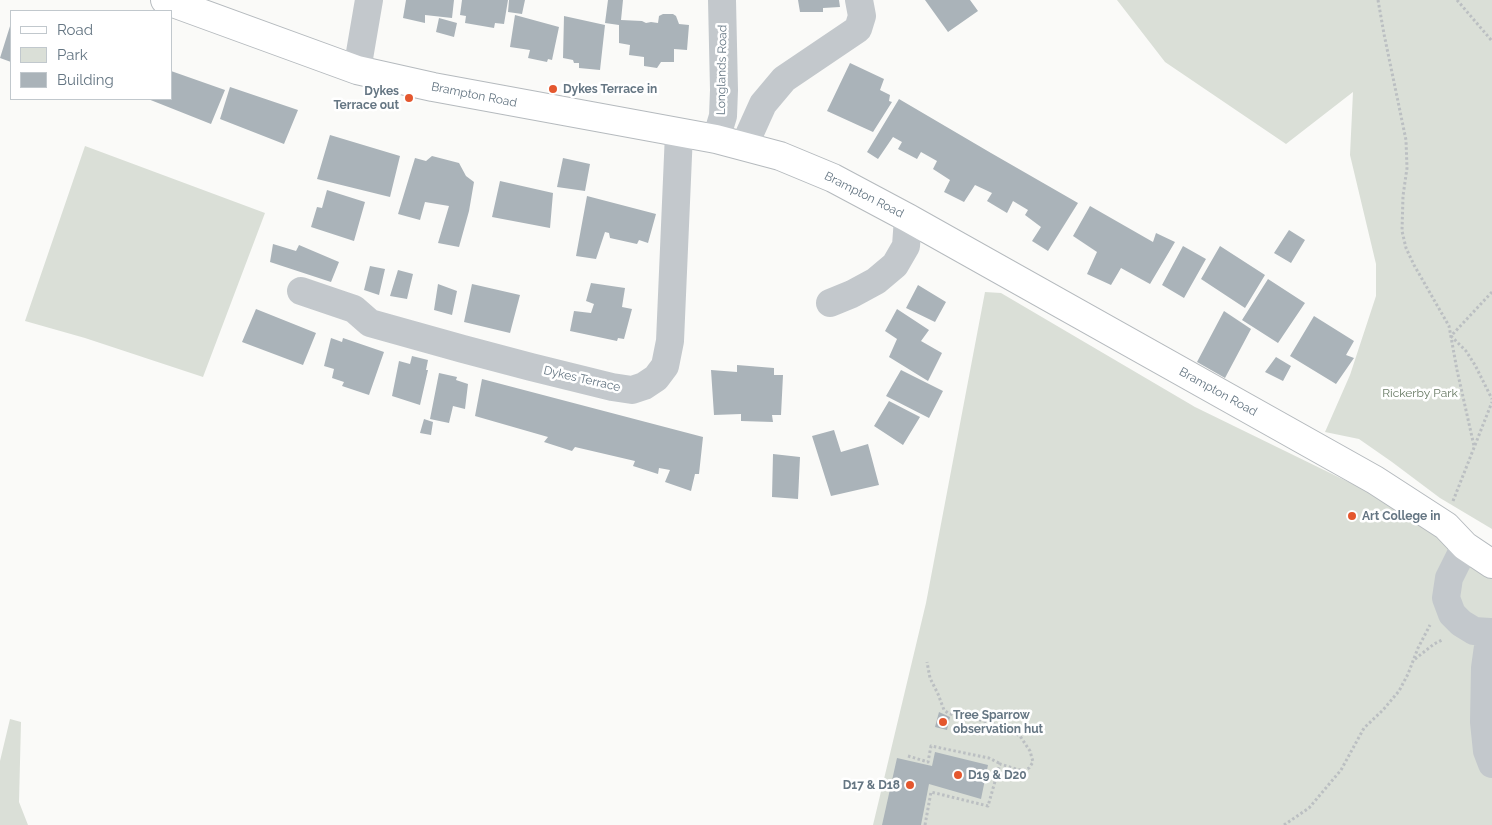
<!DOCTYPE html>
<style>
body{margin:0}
#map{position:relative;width:1492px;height:825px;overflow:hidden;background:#fafaf8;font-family:Raleway,sans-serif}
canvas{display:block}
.legend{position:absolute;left:10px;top:10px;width:162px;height:90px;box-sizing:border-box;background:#fff;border:1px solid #c1c8cd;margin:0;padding:6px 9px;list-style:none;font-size:15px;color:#657683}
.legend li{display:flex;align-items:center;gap:10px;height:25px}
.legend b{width:25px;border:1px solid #c1c8cd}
</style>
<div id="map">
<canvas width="1492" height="825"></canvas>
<ul class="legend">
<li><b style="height:6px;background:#fff"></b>Road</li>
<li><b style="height:14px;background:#dadfd7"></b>Park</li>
<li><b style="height:14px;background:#aab3b9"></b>Building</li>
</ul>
</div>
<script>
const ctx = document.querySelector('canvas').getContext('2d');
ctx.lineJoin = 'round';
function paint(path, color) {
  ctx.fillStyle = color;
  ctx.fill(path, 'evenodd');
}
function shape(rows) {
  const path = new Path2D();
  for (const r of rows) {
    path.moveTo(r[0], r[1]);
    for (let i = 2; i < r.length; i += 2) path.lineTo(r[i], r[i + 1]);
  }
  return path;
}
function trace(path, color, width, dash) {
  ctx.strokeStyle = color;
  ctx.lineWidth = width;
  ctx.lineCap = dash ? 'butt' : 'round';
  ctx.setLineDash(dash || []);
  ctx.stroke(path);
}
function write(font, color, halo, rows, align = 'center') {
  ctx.font = font + ' Raleway,sans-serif';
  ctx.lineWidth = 5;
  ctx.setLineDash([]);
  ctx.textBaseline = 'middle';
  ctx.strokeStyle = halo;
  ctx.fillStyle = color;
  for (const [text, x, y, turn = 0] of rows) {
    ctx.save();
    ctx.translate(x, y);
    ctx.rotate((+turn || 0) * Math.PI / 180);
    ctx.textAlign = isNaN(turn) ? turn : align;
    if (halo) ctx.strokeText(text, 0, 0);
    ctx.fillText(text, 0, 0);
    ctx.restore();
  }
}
paint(shape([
 [1117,0,1492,0,1492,529,1440,498,1392,462,1359,439,1325,432,1350,375,1376,296,1376,264,1350,155,1353,92,1286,144,1165,62],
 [85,146,265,213,203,377,85,338,25,321],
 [985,292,1001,293,1195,407,1369,492,1456,549,1492,579,1492,825,873,825,926,603],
 [10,719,21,722,19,802,28,825,0,825,0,761]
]), '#dadfd7');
paint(shape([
 [406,0,454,0,452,18,425,15,425,23,403,18],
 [462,0,508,0,504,24,495,23,494,28,465,23,466,16,460,15],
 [509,0,525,0,522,14,508,12],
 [608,0,623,0,621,20,642,21,646,23,651,22,658,23,659,16,663,14,673,14,676,16,679,24,689,25,687,50,674,49,674,62,661,62,657,68,644,66,644,57,629,55,630,45,619,43,619,25,605,23],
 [798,0,839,0,840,7,823,8,823,12,800,12],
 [925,0,970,0,978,11,948,32],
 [515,15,559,27,552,60,548,59,547,62,528,58,530,50,510,47],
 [564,16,605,25,600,70,579,68,579,63,574,63,573,60,563,58],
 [439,18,457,23,454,37,436,32],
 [11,23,11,62,0,58],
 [850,63,884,79,880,90,890,95,889,101,892,102,873,132,827,111],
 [171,71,225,90,211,124,148,99,171,99],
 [230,87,298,110,284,144,220,119],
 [899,99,991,153,1078,203,1048,251,1032,241,1041,227,1025,215,1028,210,1013,201,1007,213,987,201,992,193,975,185,964,202,944,192,950,180,933,169,937,161,921,152,917,159,898,149,902,142,893,137,878,159,867,152],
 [330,135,400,156,390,197,317,179],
 [432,156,459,163,466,176,474,182,469,211,459,247,438,243,449,206,425,202,420,220,398,214,415,158,426,161],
 [563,158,590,164,585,191,557,187],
 [500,181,553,193,550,228,492,217],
 [327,190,365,202,354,241,311,227,317,207,322,208],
 [587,196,656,214,648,243,639,240,637,244,610,238,609,233,605,232,596,259,576,256],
 [1090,206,1153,242,1156,233,1175,242,1150,284,1121,268,1111,285,1087,274,1097,252,1073,236],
 [1289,230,1305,240,1291,263,1274,253],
 [273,244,296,251,299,245,339,262,331,282,270,262],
 [1183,246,1206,259,1184,298,1162,285],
 [1220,246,1265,275,1245,308,1201,279],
 [370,266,385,269,379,295,364,290],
 [398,270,413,274,407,299,390,296],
 [1268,279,1305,303,1278,343,1242,320],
 [591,283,625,288,622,307,632,309,624,339,618,338,617,341,570,331,574,311,591,313,594,304,586,301],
 [438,284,457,291,452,315,434,310],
 [472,284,520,295,510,333,464,322],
 [918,285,946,302,935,322,906,308],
 [256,309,316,333,303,365,242,342],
 [897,309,929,330,921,341,942,353,928,381,889,357,897,339,885,331],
 [1224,311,1251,329,1225,378,1197,362],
 [1314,316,1354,341,1346,355,1354,358,1336,384,1290,356],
 [331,338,342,342,343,338,384,352,369,395,342,386,344,382,332,378,334,369,324,366],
 [412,356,428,360,426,370,428,370,420,405,392,396,399,361,410,364],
 [1276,357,1291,366,1283,381,1265,372],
 [737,365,774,368,774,375,783,375,781,415,772,415,773,422,741,421,741,414,714,415,711,370,737,372],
 [901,370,943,391,929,418,886,396],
 [439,373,457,377,456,380,468,384,465,409,453,406,449,423,430,419],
 [482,379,703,437,699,474,695,474,691,491,665,482,670,470,659,468,658,474,633,466,635,461,575,447,572,451,544,442,548,437,475,416],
 [889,401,920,417,903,445,874,426],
 [424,419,433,422,431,435,420,433],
 [834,430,841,452,868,444,879,485,831,496,812,436],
 [773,454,800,457,798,499,772,497],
 [939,712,950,717,947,730,935,727],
 [935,752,988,765,981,799,929,784,921,825,882,825,897,758,932,766]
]), '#aab3b9');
const major = shape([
 [165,0,357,70,433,87,716,139,780,156,833,178,908,218,1375,480,1446,526,1465,546,1492,564]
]);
trace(major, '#b5babe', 30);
trace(shape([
 [1378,0,1384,34,1406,140,1407,168,1403,196,1402,231,1406,248,1414,265,1449,326,1457,370,1474,446],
 [1457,0,1492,41],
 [1492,292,1451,336,1466,351,1475,365,1492,399],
 [1453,501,1492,402],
 [1415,659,1434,644,1442,640],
 [908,756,928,762,931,746,989,758,1001,764],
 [925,825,931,792,988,806,1000,764,1023,771,1029,768,1033,762,1030,751,1020,736,997,725,970,717,956,716,948,713,944,710,938,694,930,678,927,662],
 [1284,825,1309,808,1341,770,1364,728,1383,710,1399,691,1408,674,1418,648,1430,625]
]), '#bbbfc2', 3, [2.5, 2.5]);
trace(shape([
 [357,70,369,0],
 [716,139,723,116,724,90,722,0],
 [744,146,763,104,784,79,858,29,862,16,859,0],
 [301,291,354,309,370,323,463,349,531,367,612,387,632,390,644,386,656,378,665,366,670,341,679,133],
 [830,303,852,294,876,281,895,265,906,246,908,218],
 [1465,546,1449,578,1446,598,1452,614,1461,623,1474,631,1490,632],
 [1492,632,1490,632,1485,668,1484,722,1487,751,1492,764]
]), '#c3c8cc', 28);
trace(major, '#fff', 28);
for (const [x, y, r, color] of [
 [553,89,5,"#e4572e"],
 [409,98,5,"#e4572e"],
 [1352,516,5,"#e4572e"],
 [943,722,5,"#e4572e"],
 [958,775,5,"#e4572e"],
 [910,785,5,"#e4572e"]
]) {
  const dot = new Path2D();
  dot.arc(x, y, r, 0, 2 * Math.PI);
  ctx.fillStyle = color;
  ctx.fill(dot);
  trace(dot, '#fff', 2);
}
write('12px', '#657683', '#fff', [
 ["Longlands Road",722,70,-89],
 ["Brampton Road",474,95,11],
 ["Brampton Road",864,195,27],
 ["Dykes Terrace",582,379,13],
 ["Brampton Road",1218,392,29]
]);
write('bold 12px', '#657683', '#fff', [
 ["Dykes Terrace in",563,89],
 ["Dykes",399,91,"right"],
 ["Terrace out",399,105,"right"],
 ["Art College in",1362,516],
 ["Tree Sparrow",953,715],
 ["observation hut",953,729],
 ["D19 & D20",968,775],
 ["D17 & D18",900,785,"right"]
], 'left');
write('12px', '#687a64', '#fff', [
 ["Rickerby Park",1420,393]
]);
</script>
